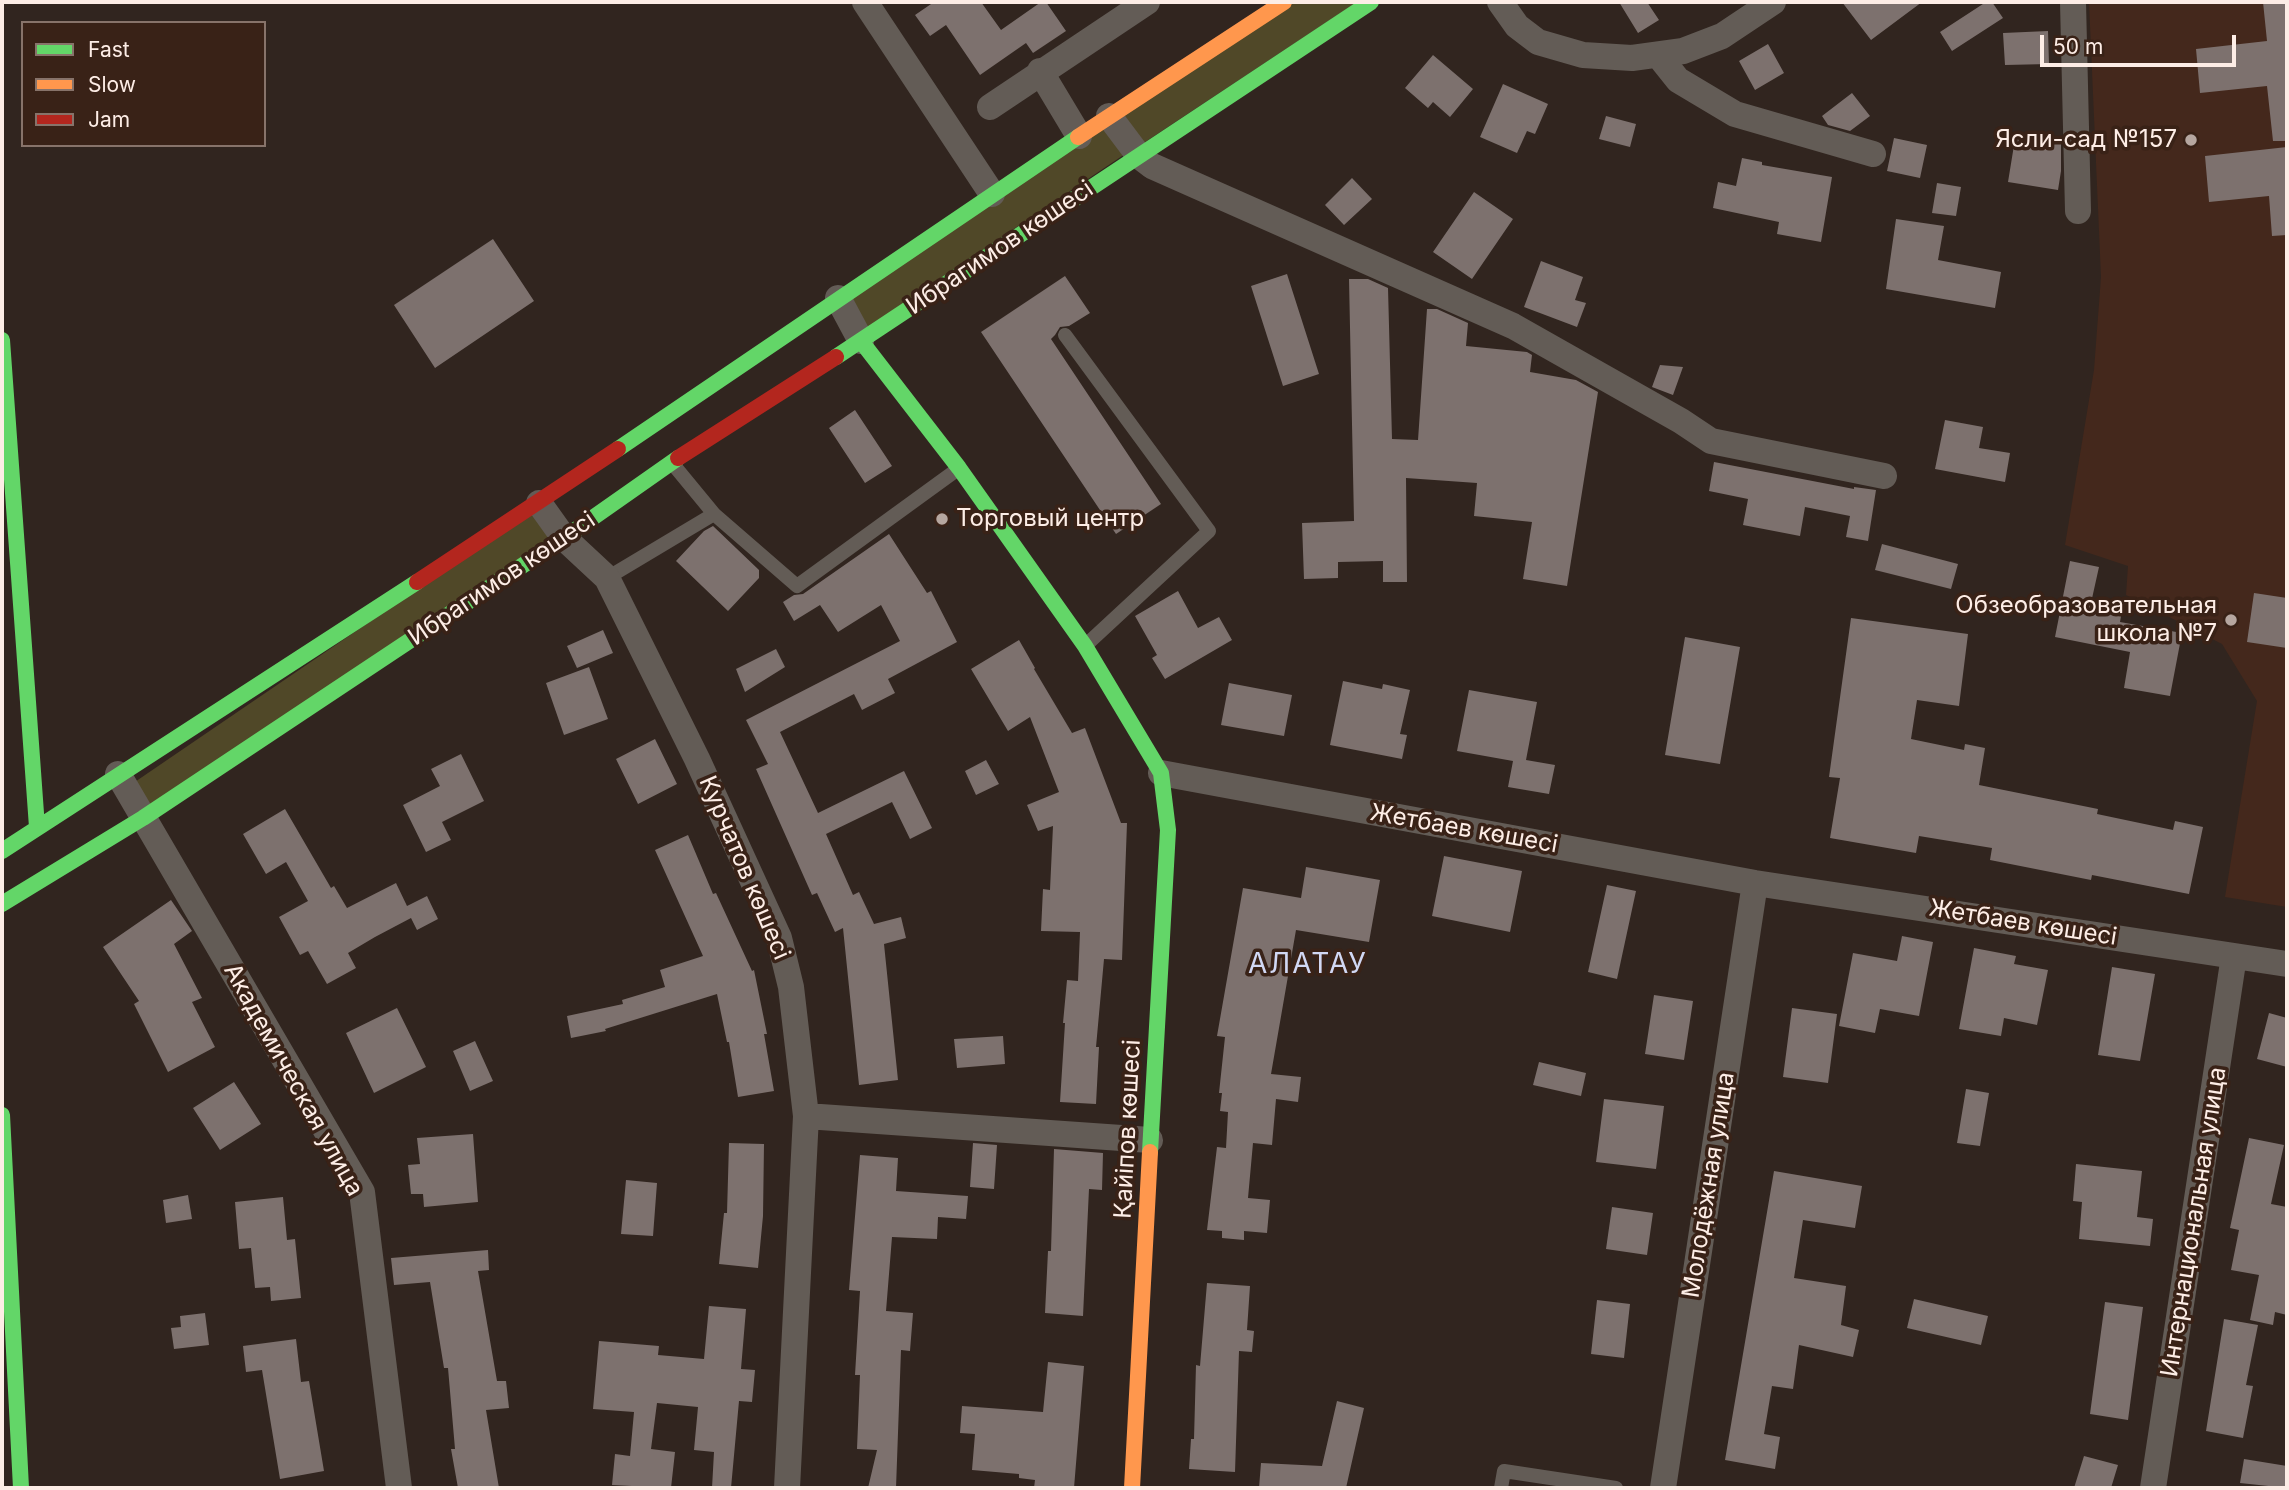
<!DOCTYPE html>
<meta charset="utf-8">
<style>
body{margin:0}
#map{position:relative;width:2289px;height:1490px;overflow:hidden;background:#31251f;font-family:Inter,sans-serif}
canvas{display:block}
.frame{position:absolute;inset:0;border:4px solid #fdede6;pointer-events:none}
.legend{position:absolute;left:21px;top:21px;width:245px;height:126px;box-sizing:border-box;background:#392217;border:2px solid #87736a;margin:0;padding:9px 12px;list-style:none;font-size:21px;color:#fdede6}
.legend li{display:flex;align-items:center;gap:14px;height:35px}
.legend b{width:35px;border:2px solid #87736a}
.scale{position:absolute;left:2040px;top:35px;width:196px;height:32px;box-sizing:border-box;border:4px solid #fdede6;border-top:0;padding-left:9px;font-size:21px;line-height:24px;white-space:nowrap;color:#fdede6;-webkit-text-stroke:5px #392217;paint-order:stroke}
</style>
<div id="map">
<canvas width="2289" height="1490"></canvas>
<div class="frame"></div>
<ul class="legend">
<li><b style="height:9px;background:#63d668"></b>Fast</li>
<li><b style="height:9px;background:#ff974d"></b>Slow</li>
<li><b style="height:9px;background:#b3261e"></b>Jam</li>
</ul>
<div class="scale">50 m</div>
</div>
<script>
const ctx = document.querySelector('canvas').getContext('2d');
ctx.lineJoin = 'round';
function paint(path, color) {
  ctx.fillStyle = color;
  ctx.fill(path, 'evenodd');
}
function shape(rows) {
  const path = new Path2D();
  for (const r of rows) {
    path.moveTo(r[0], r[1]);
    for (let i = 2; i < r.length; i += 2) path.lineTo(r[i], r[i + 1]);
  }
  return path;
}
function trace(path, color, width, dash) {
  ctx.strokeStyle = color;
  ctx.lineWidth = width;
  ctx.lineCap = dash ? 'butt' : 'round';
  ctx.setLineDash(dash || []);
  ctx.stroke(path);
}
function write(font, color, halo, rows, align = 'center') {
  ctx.font = font + ' Inter,sans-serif';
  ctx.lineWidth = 7;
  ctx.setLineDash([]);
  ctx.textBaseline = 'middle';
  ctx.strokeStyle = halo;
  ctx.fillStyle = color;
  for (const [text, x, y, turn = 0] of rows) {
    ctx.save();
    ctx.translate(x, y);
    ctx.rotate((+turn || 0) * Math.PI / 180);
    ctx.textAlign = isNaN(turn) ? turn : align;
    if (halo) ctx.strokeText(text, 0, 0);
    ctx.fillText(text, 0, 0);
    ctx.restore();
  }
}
paint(shape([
 [2089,2,2287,2,2287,907,2225,897,2257,701,2222,644,2126,595,2128,566,2065,545,2094,370,2101,277]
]), '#44281c');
paint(shape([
 [1290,2,1357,2,1136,148,1115,117],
 [1108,123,1128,152,861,332,843,299],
 [538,507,559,536,143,815,126,788]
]), '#504828');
paint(shape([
 [934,2,981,2,1001,30,1041,2,1046,2,1066,31,1033,53,1026,43,980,75,946,25,930,36,915,15],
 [1619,2,1647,2,1659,20,1638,33],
 [1842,2,1922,2,1871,40],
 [1986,2,1992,2,2003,18,1952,51,1940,32],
 [2263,2,2287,2,2287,141,2273,141,2267,86,2200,93,2196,49,2267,41],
 [2048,31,2049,64,2005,65,2003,33],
 [1768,44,1784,73,1755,90,1739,61],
 [1433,55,1473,89,1450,117,1433,102,1428,108,1405,88],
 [1503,84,1548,104,1535,134,1527,131,1517,153,1480,137],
 [1852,93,1870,116,1850,131,1828,125,1822,116],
 [1606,116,1636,124,1630,147,1599,139],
 [2016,133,2061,141,2061,171,2058,190,2008,182],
 [1894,138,1927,145,1920,178,1887,171],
 [2287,147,2287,235,2272,236,2269,196,2209,202,2205,156],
 [1742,158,1762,162,1762,165,1832,177,1821,242,1777,234,1779,222,1713,208,1718,182,1736,186],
 [1352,178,1372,199,1344,225,1325,205],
 [1937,183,1961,187,1956,216,1932,213],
 [1474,192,1513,219,1472,279,1433,252],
 [1896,219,1944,226,1938,260,2001,272,1995,308,1886,289],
 [493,239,534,301,435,368,394,305],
 [1541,261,1583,277,1575,300,1586,303,1577,327,1524,307],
 [1287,274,1319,374,1283,386,1251,286],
 [1065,276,1090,313,1069,326,1060,327,1055,335,1051,339,1161,504,1116,534,981,332],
 [1349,279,1368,279,1388,288,1392,439,1418,440,1427,309,1437,309,1468,323,1466,346,1527,352,1532,355,1530,372,1576,380,1598,392,1567,586,1523,579,1532,522,1474,516,1477,483,1406,478,1407,582,1383,582,1383,561,1338,562,1338,578,1304,579,1302,523,1354,521],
 [1660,365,1683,367,1673,395,1652,387],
 [855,410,892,466,865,483,829,428],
 [1945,420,1983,427,1979,448,2010,453,2005,482,1935,469],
 [1714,462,1854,489,1854,487,1876,490,1868,541,1846,537,1850,516,1805,507,1800,536,1743,525,1748,499,1709,491],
 [713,526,759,570,759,578,728,611,676,561,704,531],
 [889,534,927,593,931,591,957,642,888,679,895,693,862,710,854,694,780,732,818,813,904,771,932,828,910,839,892,802,826,834,853,895,859,892,874,924,901,917,906,938,884,944,898,1080,859,1085,843,928,835,932,817,893,812,895,756,769,768,764,746,720,900,641,881,605,838,632,820,605,794,621,783,602,794,595,803,594],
 [1882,544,1958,564,1951,589,1875,570],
 [2070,561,2099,567,2091,603,2122,610,2120,622,2182,633,2170,696,2124,688,2130,652,2055,637],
 [1178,591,1198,628,1219,617,1232,640,1165,679,1152,658,1157,655,1135,616],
 [2254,593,2287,598,2287,648,2247,642],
 [1851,618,1968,634,1959,706,1917,700,1911,739,1964,750,1965,744,1985,748,1979,785,2098,809,2097,814,2173,830,2175,821,2203,827,2189,894,2092,875,2091,880,1990,860,1992,848,1919,836,1916,853,1830,838,1840,778,1829,777],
 [603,630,613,653,577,668,567,646],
 [1685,637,1740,647,1720,764,1665,755],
 [1019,640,1035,668,1034,669,1072,733,1085,728,1121,823,1127,823,1122,960,1104,959,1096,1047,1099,1047,1096,1104,1060,1102,1065,1023,1063,1023,1067,980,1078,981,1080,932,1041,931,1043,889,1050,890,1053,826,1038,831,1027,805,1059,792,1030,717,1008,731,971,669],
 [776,649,785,667,745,692,736,669],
 [589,667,608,719,564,735,546,683],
 [1343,681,1382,689,1383,684,1410,690,1400,734,1407,735,1402,759,1330,745],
 [1229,683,1292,695,1284,736,1221,725],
 [1469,690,1537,702,1526,760,1555,765,1549,794,1508,787,1513,761,1457,751],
 [655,739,677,784,638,804,616,759],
 [461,754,484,801,442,822,451,840,426,852,403,805,440,786,431,769],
 [986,760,999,784,976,795,965,771],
 [285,809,331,888,334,886,347,908,396,883,407,906,427,896,438,919,417,930,411,918,375,937,348,953,356,968,327,984,308,951,300,955,279,917,308,901,286,862,266,874,243,834],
 [688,835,713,894,716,893,752,971,754,970,767,1034,764,1034,774,1091,738,1097,729,1042,727,1042,717,994,605,1029,606,1031,571,1038,567,1016,623,1004,622,1000,665,987,660,970,703,956,655,850],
 [1444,856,1522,871,1510,932,1432,916],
 [1306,867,1380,880,1369,942,1296,930,1271,1074,1301,1077,1298,1102,1276,1099,1272,1145,1253,1143,1248,1198,1270,1200,1267,1233,1244,1231,1244,1240,1222,1238,1222,1231,1207,1230,1217,1147,1226,1148,1228,1112,1220,1111,1222,1093,1219,1093,1225,1037,1217,1036,1243,888,1301,898],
 [1607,885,1636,891,1617,979,1588,972],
 [171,900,192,931,174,944,202,998,192,1002,215,1047,168,1072,134,1004,139,1001,103,947],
 [1902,936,1933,942,1919,1016,1880,1009,1875,1033,1839,1026,1853,953,1897,961],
 [1974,948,2016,956,2014,964,2048,970,2037,1025,2004,1018,2001,1036,1959,1029],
 [2112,967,2155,974,2140,1061,2098,1055],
 [1654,995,1693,1001,1684,1060,1645,1054],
 [397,1008,426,1067,374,1093,346,1033],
 [1792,1008,1837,1014,1828,1083,1783,1077],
 [2269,1013,2287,1018,2287,1067,2257,1059],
 [1003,1036,1005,1064,957,1068,954,1039],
 [475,1041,493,1081,470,1091,453,1051],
 [1539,1062,1586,1073,1581,1096,1533,1085],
 [234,1082,261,1124,220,1150,193,1108],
 [1966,1089,1989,1093,1980,1146,1957,1143],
 [1604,1099,1664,1106,1656,1169,1596,1162],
 [473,1134,478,1202,424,1207,423,1194,411,1194,408,1165,420,1164,417,1138],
 [2249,1138,2284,1145,2271,1204,2287,1207,2287,1315,2275,1312,2273,1325,2250,1320,2259,1275,2231,1270,2239,1230,2230,1228],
 [729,1143,764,1144,763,1216,758,1268,719,1264,724,1213,727,1213],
 [973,1143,997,1145,994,1189,970,1187],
 [1054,1149,1103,1153,1102,1190,1089,1189,1083,1316,1045,1313,1048,1251,1051,1251],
 [860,1155,898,1158,896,1191,968,1196,966,1219,938,1217,937,1239,892,1237,886,1311,913,1313,910,1351,901,1350,896,1488,868,1488,877,1450,857,1449,860,1375,855,1375,860,1291,849,1290],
 [2076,1164,2142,1171,2137,1217,2153,1219,2150,1246,2079,1239,2082,1202,2073,1201],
 [1774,1171,1862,1186,1855,1228,1803,1220,1794,1278,1846,1286,1841,1325,1859,1330,1853,1357,1799,1345,1793,1389,1772,1386,1764,1434,1780,1437,1775,1469,1725,1460],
 [626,1180,657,1183,653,1236,621,1234],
 [188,1195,192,1219,166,1223,163,1200],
 [283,1197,287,1240,295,1239,301,1298,271,1301,270,1287,255,1288,251,1248,239,1249,235,1202],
 [1612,1207,1653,1213,1647,1255,1606,1249],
 [488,1250,489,1270,478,1271,497,1381,506,1381,509,1408,486,1410,499,1488,458,1488,451,1449,455,1449,448,1368,444,1368,430,1282,394,1285,391,1258],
 [1207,1283,1250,1286,1247,1330,1254,1331,1252,1352,1239,1351,1235,1472,1189,1469,1191,1439,1194,1439,1196,1365,1200,1366],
 [1914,1299,1988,1316,1981,1345,1907,1328],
 [1597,1300,1630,1304,1624,1358,1591,1354],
 [2105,1302,2143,1307,2128,1420,2090,1414],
 [709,1306,746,1309,741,1369,755,1370,752,1402,739,1401,731,1488,712,1488,714,1452,694,1450,698,1407,657,1403,651,1449,675,1452,671,1488,612,1485,615,1454,630,1456,634,1412,593,1409,599,1341,659,1346,658,1355,704,1359],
 [205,1313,209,1345,174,1349,171,1328,181,1327,180,1316],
 [2224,1319,2258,1325,2246,1385,2253,1386,2243,1438,2206,1431],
 [296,1339,301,1382,309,1381,324,1471,280,1479,262,1370,246,1372,243,1346],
 [1048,1362,1084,1366,1074,1488,1034,1488,1035,1480,1019,1478,1019,1474,972,1470,975,1434,960,1433,962,1406,1043,1412],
 [1337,1401,1364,1408,1346,1488,1259,1488,1261,1463,1322,1466],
 [2084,1456,2118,1465,2111,1488,2074,1488],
 [2244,1459,2287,1466,2287,1488,2240,1483]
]), '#7d716e');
trace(shape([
 [1065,335,1209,531,1086,645],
 [672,463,714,514,797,586,958,469],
 [607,578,714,514],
 [1501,1488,1504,1471,1616,1488]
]), '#635c56', 14);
trace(shape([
 [865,2,992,194],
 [1500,2,1517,26,1538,42,1583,55,1632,58,1683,51,1722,36,1773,2],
 [2073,2,2078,211],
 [1658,55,1678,80,1735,114,1873,154],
 [1040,71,1079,136],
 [990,107,1147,2],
 [1109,116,1139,156,1152,166,1513,326,1681,421,1711,441,1884,476],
 [838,298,861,341],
 [539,503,564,538,607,578,697,759,779,938,791,987,806,1116,787,1488],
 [1161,773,1755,883,2287,964],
 [118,774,362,1192,399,1488],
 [806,1116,1150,1140],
 [1663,1488,1755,883],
 [2153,1488,2234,956]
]), '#635c56', 26);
trace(shape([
 [2,340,37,827],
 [861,341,959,468,1085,646,1161,773,1168,830,1150,1152],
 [836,357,1371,2],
 [618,449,1078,137],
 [2,851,417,582],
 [2,904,143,818,564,538,678,458],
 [2,1115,21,1488]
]), '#63d668', 16);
trace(shape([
 [1078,137,1284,2],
 [1132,1488,1150,1152]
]), '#ff974d', 16);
trace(shape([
 [678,458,836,357],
 [417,582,618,449]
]), '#b3261e', 16);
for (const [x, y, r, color] of [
 [2191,140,7,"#b6a7a0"],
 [942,519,7,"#b6a7a0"],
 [2231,620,7,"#b6a7a0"]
]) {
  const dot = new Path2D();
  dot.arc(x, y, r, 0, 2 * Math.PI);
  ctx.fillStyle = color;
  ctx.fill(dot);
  trace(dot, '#392217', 2.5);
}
write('24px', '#fdede6', '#392217', [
 ["Ясли-сад №157",2177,140],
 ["Торговый центр",956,519,"left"],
 ["Обзеобразовательная",2217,606],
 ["школа №7",2217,634]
], 'right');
write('24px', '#fdede6', '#392217', [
 ["Ибрагимов көшесі",1000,248,-34],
 ["Ибрагимов көшесі",502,579,-34],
 ["Жетбаев көшесі",1464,829,10],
 ["Курчатов көшесі",744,868,67],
 ["Жетбаев көшесі",2023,923,9],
 ["Академическая улица",293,1080,61],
 ["Қайіпов көшесі",1128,1129,-87],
 ["Молодёжная улица",1709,1185,-81],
 ["Интернациональная улица",2194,1222,-81]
]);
ctx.letterSpacing = '2px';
write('28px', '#d1d8f4', '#392217', [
 ["АЛАТАУ",1308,965]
]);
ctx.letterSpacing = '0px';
</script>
